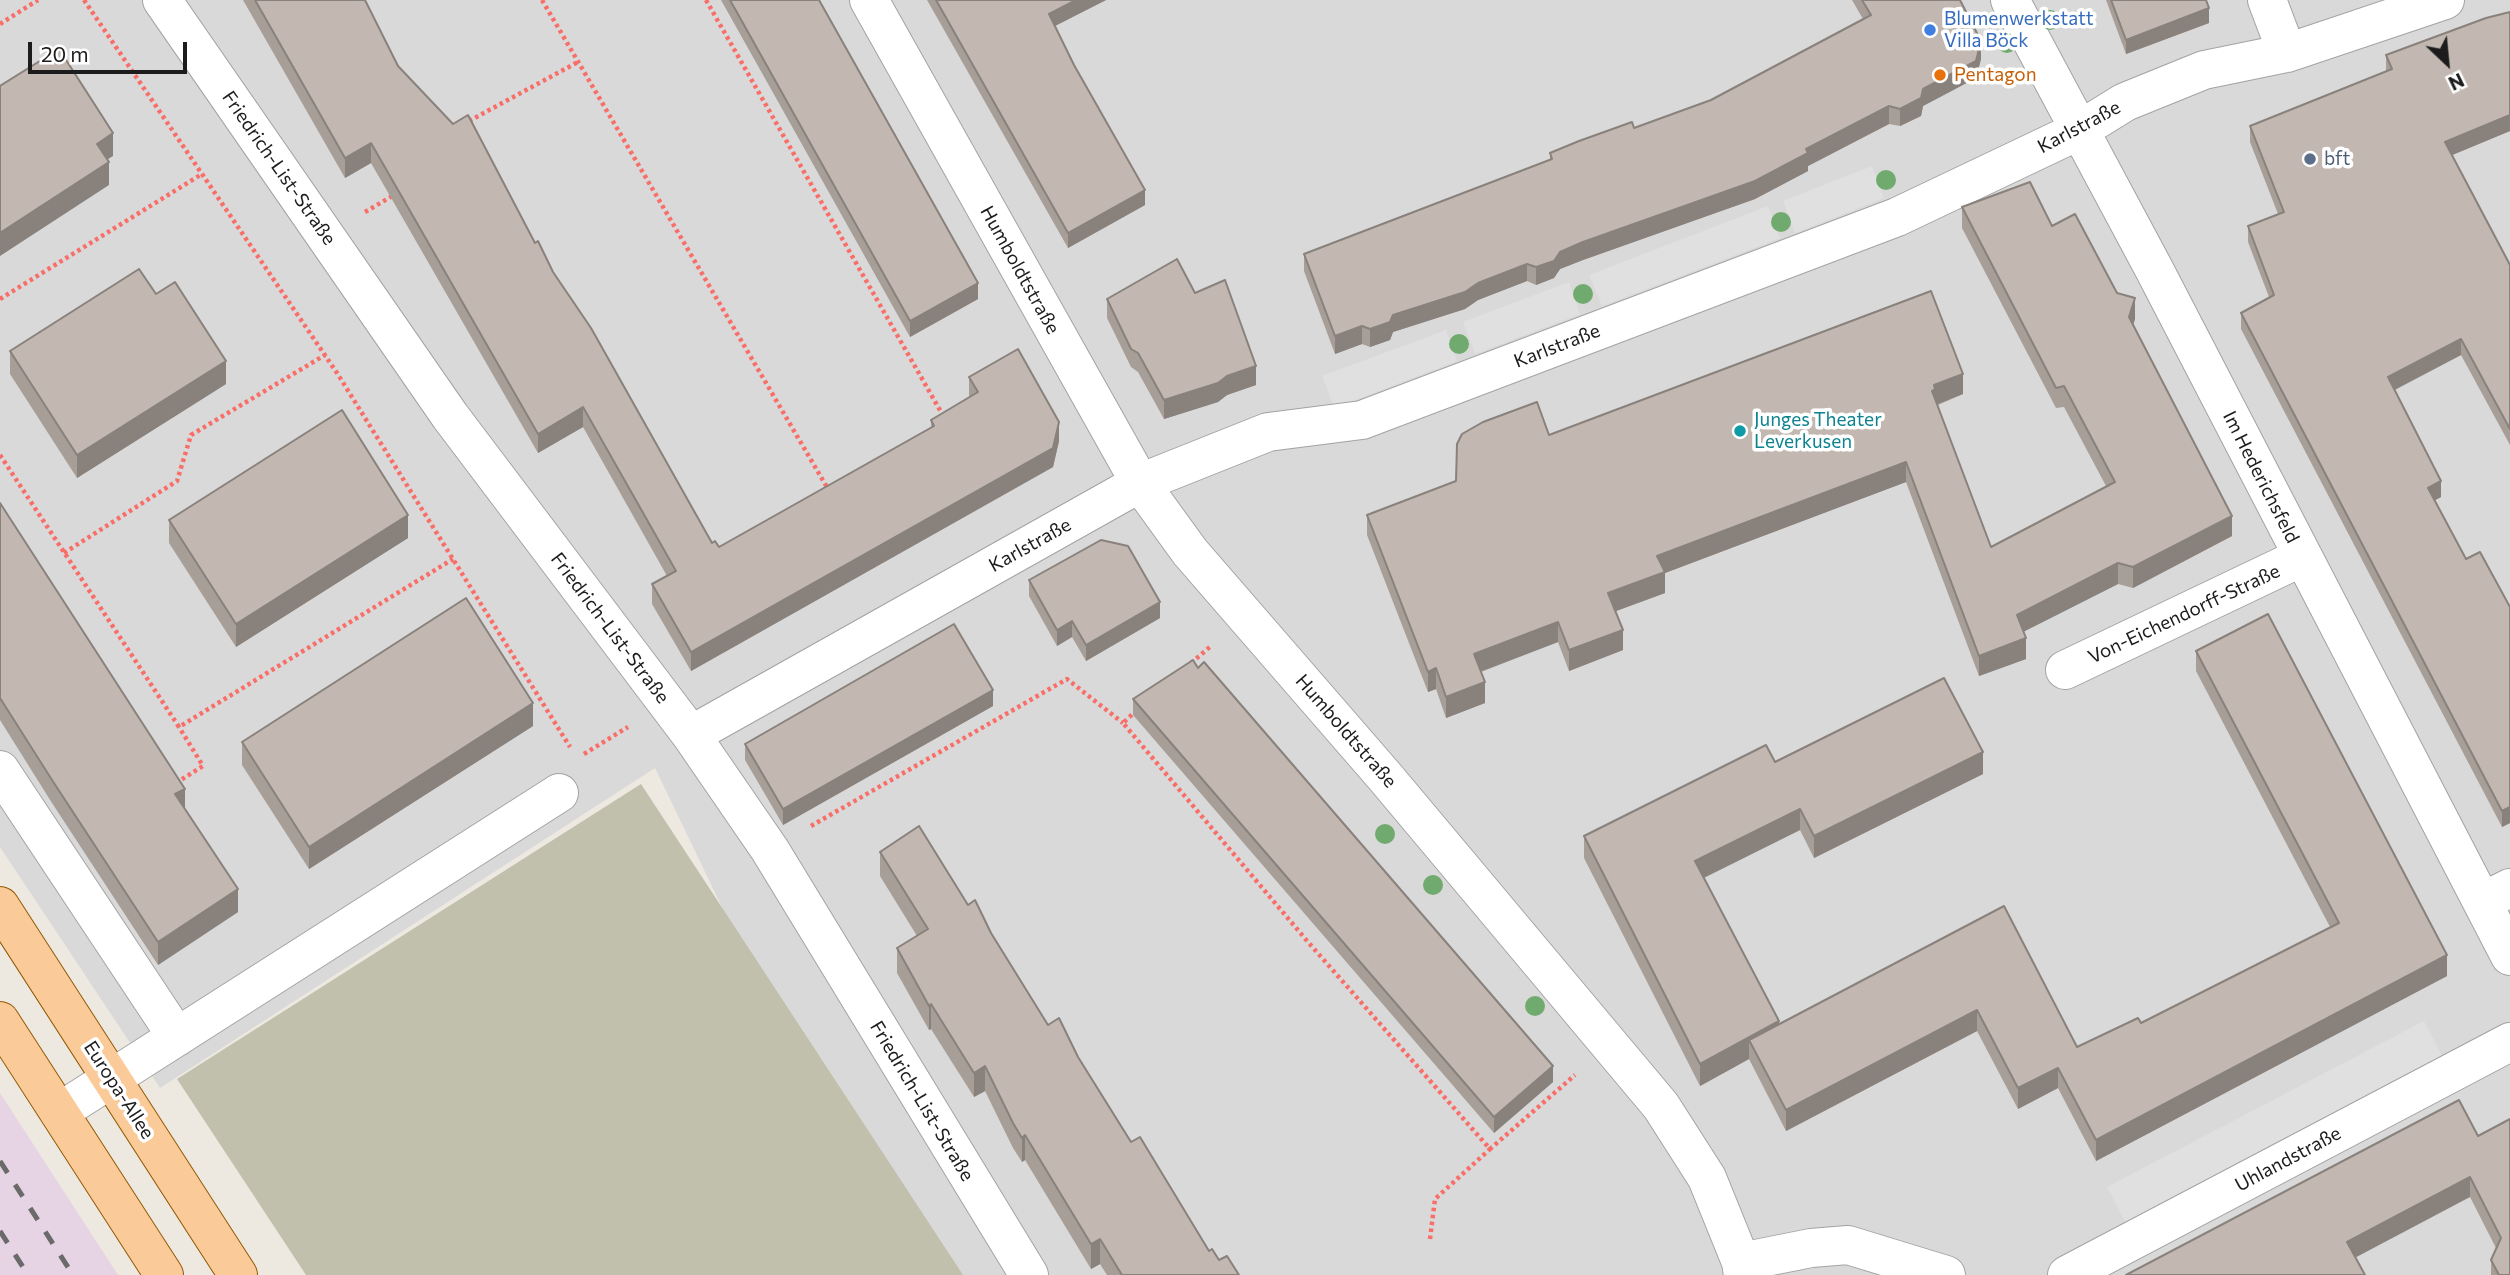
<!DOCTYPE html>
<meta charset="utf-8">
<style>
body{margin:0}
#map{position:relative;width:2510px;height:1275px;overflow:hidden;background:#ede9e1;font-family:Commissioner,sans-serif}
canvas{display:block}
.north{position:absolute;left:2412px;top:28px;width:70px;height:70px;-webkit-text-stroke:5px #fff;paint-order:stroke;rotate:154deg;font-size:19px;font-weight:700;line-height:28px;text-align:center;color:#1c1c1c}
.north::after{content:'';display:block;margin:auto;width:24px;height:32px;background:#1c1c1c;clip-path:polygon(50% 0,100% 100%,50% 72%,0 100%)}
.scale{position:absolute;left:28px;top:42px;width:159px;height:32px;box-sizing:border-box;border:4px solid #1c1c1c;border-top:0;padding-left:9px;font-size:21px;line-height:24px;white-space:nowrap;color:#1c1c1c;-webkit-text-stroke:5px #fff;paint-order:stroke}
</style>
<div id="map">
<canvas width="2510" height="1275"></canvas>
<div class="north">N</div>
<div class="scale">20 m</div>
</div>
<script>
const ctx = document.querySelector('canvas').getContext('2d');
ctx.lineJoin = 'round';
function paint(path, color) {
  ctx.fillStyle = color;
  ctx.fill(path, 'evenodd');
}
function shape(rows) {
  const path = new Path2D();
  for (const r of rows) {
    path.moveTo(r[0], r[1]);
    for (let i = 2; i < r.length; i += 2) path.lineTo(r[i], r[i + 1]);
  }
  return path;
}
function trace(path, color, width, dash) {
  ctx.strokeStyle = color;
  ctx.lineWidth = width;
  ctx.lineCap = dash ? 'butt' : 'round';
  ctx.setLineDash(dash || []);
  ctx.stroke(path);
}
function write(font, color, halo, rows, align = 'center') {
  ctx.font = font + ' Commissioner,sans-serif';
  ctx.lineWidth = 7;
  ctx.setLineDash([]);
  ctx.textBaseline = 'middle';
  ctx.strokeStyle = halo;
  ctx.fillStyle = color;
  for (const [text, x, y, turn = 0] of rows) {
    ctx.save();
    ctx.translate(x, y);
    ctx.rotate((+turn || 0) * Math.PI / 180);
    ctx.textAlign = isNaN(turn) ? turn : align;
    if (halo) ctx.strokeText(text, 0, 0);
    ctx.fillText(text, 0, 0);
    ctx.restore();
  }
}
paint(shape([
 [0,0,2510,0,2510,1275,899,1275,655,768,160,1088,0,847]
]), '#dad9d9');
paint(shape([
 [0,1093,118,1275,0,1275]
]), '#e6d3e4');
paint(shape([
 [641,784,963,1275,306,1275,177,1079]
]), '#c1c0ad');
paint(shape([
 [1872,166,1884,198,1795,233,1783,201],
 [1768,206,1780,238,1602,306,1589,275],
 [1569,282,1580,314,1475,354,1463,322],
 [1446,330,1457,361,1334,408,1322,376],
 [2424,1021,2443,1058,2126,1224,2107,1187]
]), '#e0e0e0');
const minor = shape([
 [162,0,450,416,691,735,770,850,1029,1275],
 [869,0,1140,483,1190,552,1386,778,1661,1106,1707,1178,1741,1262,1743,1275],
 [2010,0,2154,269,2510,956],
 [2267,0,2287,53],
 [2065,670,2302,557],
 [691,735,1140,483,1268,432,1362,420,1897,217,2078,131,2125,102,2204,70,2287,53,2445,0],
 [0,770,177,1037],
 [2482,902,2510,888],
 [59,1112,559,793],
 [1741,1262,1811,1248,1848,1245,1946,1275],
 [2067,1275,2510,1042]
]);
const major = shape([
 [0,906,238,1275],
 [0,1021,164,1275]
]);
trace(minor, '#a3a3a3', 40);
trace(major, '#925902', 40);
trace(shape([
 [84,0,337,373,570,747],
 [542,0,828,489],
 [706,0,945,419],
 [0,24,38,0],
 [469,121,578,62],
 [365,212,394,195],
 [0,299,202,174],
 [0,455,179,727,453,559],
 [64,553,177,481,191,435,325,355],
 [1191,663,1211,646],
 [1137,710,1123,723,1308,942,1490,1149,1575,1075],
 [584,754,628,727],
 [176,783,203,766,179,727],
 [811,826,1067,679,1123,723],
 [1430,1239,1435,1199,1490,1149]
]), '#f86e68', 4.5, [3.5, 3.5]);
trace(minor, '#fff', 38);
trace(major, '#faca99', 38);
trace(shape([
 [0,1161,73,1275],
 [0,1231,28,1275]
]), '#6a6a6a', 5, [14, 14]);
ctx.fillStyle = '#71aa6e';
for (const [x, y] of [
 [2050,20],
 [2007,43],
 [1886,180],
 [1781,222],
 [1583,294],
 [1459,344],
 [1385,834],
 [1433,885],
 [1535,1006]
]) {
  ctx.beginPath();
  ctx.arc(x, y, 10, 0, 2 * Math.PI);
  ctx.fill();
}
paint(shape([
 [243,0,365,0,398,66,535,243,553,272,712,543,719,547,931,427,931,420,969,397,969,377,1059,441,1053,467,691,671,652,604,652,584,667,576,583,427,538,453,371,163,345,178],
 [721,0,819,0,978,299,910,337],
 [927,0,1106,0,1055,26,1145,205,1068,248],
 [1852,0,1960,0,1981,59,1976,78,1923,106,1921,116,1900,126,1889,124,1808,166,1808,171,1755,199,1583,260,1560,269,1554,278,1536,285,1527,281,1478,300,1465,309,1393,332,1390,340,1370,347,1362,344,1335,354,1304,271,1304,254,1550,160,1550,153,1634,128,1711,100,1863,19],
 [2106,0,2206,0,2209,23,2126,54],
 [2510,12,2510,131,2452,155,2510,265,2510,445,2461,355,2395,390,2441,497,2435,500,2466,559,2510,607,2510,823,2502,827,2241,329,2241,313,2269,297,2248,242,2248,226,2278,214,2250,142,2250,126,2386,71,2386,55],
 [1962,207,2052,226,2117,293,2135,319,2133,325,2232,536,2133,588,2118,584,2023,632,2026,659,1979,676,1906,482,1665,573,1665,593,1616,611,1623,650,1569,671,1558,642,1481,672,1485,703,1446,718,1436,689,1428,692,1367,535,1367,515,1456,481,1549,435,1963,394,1938,405,1991,547,2106,486,2064,407,2056,408,1962,228],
 [1195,293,1256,385,1227,395,1218,402,1164,419,1138,372,1131,367,1107,318,1107,299],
 [156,294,226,384,77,478,10,374,10,351],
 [0,503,238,912,158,965,52,803,0,720],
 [169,520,408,538,236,647,169,543],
 [1029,580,1160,618,1086,661,1072,637,1057,646,1029,596],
 [2196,651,2447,976,2096,1161,2058,1088,2018,1109,1977,1031,1786,1131,1749,1059,1700,1086,1584,858,1584,836,1775,762,1983,774,1814,858,1800,830,1704,878,1779,1024,2004,906,2077,1047,2141,1023,2330,927,2196,671],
 [1198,668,1553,1082,1494,1133,1133,715,1133,699],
 [993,706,783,825,745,760,745,744],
 [533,726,309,869,242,765,242,742],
 [880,852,968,905,991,933,1048,1025,1078,1057,1131,1142,1209,1251,1239,1275,1107,1275,1100,1264,1091,1269,1025,1160,1022,1162,1013,1148,985,1091,974,1097,931,1029,929,1030,897,973,897,948,917,936,880,876],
 [2478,1136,2510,1275,2491,1275,2491,1260,2496,1248,2470,1197,2126,1275]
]), '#a79e98');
paint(shape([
 [1076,0,1106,0,1049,29,1049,14],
 [2209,8,2209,23,2126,54,2126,40],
 [1981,41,1981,59,1976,78,1923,106,1921,116,1900,126,1900,109,1923,89],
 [1889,106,1889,124,1808,166,1808,171,1755,199,1583,260,1560,269,1554,278,1536,285,1536,267,1560,252,1806,149],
 [2510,115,2510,131,2445,158,2445,142],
 [113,133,113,156,97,166,97,144],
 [371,143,371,163,345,178,345,158],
 [109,162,109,185,0,256,0,233],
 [1145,190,1145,205,1068,248,1068,233],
 [1527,264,1527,281,1478,300,1465,309,1393,332,1390,340,1370,347,1370,329,1393,315],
 [978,283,978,299,910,337,910,321],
 [2135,298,2135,319,2129,337,2129,317],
 [1362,326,1362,344,1335,354,1335,336],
 [2461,339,2461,355,2388,393,2388,377],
 [226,361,226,384,77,478,77,455],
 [1256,366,1256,385,1227,395,1218,402,1164,419,1164,400],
 [1963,374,1963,394,1935,405,1932,391,1934,385],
 [583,407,583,427,538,453,538,434],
 [1059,422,1059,441,1053,467,691,671,691,652],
 [1906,462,1906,482,1665,573,1665,593,1608,614,1608,593,1657,556],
 [2441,481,2441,497,2428,504,2428,488],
 [408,515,408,538,236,647,236,624],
 [2232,516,2232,536,2133,588,2133,567],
 [2118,563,2118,584,2017,635,2017,615],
 [1160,602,1160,618,1086,661,1086,645],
 [1072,621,1072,637,1057,646,1057,630],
 [1558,622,1558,642,1474,674,1474,654],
 [1623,630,1623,650,1569,671,1569,650],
 [2026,638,2026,659,1979,676,1979,656],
 [1436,668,1436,689,1428,692,1428,672],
 [1485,682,1485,703,1446,718,1446,697],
 [993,690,993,706,783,825,783,809],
 [533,703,533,726,309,869,309,847],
 [1983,752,1983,774,1814,858,1814,836],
 [185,789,185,811,175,794],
 [2510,807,2510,823,2502,827,2502,811],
 [1800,809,1800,830,1695,882,1695,861],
 [238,889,238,912,158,965,158,942],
 [2447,955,2447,976,2096,1161,2096,1140],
 [931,1004,931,1029,929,1030,929,1006],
 [1977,1010,1977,1031,1786,1131,1786,1110],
 [1779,1021,1779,1042,1749,1040,1749,1059,1700,1086,1700,1064],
 [985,1066,985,1091,974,1097,974,1073],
 [1553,1066,1553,1082,1494,1133,1494,1117],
 [2058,1068,2058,1088,2018,1109,2018,1088],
 [1025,1135,1025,1160,1022,1162,1022,1138],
 [2470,1177,2470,1197,2347,1262,2347,1242],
 [1100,1239,1100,1264,1091,1269,1091,1244]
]), '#88817c');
const building = shape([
 [255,0,365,0,398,66,453,124,468,115,535,243,538,241,553,272,591,328,712,543,715,541,719,547,934,426,931,420,978,392,969,377,1018,349,1059,422,1053,448,691,652,652,584,676,571,583,407,538,434,371,143,345,158,255,0],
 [730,0,819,0,978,283,910,321,730,0],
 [936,0,1076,0,1049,14,1074,65,1145,190,1068,233,936,0],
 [1862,0,1960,0,1981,41,1976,61,1923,89,1921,98,1900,109,1889,106,1806,149,1808,153,1755,181,1583,242,1560,252,1554,261,1536,267,1527,264,1478,283,1465,292,1393,315,1390,322,1370,329,1362,326,1335,336,1304,254,1552,159,1550,153,1579,141,1632,122,1634,128,1711,100,1871,15,1862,0],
 [2111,0,2206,0,2209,8,2126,40,2111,0],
 [2510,12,2510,115,2445,142,2510,265,2510,429,2461,339,2388,377,2441,481,2428,488,2466,559,2480,552,2510,607,2510,807,2502,811,2241,313,2274,295,2248,226,2284,212,2250,126,2392,69,2386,55,2486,18,2510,12],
 [59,49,113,133,97,144,109,162,0,233,0,86,59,49],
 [2030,182,2052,226,2075,214,2117,293,2135,298,2129,317,2232,516,2133,567,2118,563,2017,615,2026,638,1979,656,1906,462,1657,556,1665,572,1608,593,1623,630,1569,650,1558,622,1474,654,1485,682,1446,697,1436,668,1428,672,1367,515,1456,481,1457,444,1462,434,1483,422,1537,402,1549,435,1931,291,1963,374,1934,385,1935,389,1932,391,1991,547,2115,482,2064,386,2056,388,1962,207,2030,182],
 [1177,259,1195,293,1225,280,1256,366,1227,376,1218,383,1164,400,1138,353,1131,349,1107,299,1177,259],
 [139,269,156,294,175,282,226,361,77,455,10,351,139,269],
 [342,410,408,515,236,624,169,520,342,410],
 [0,503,185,789,175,794,238,889,158,942,52,780,0,698,0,503],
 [1101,540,1128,546,1160,602,1086,645,1072,621,1057,630,1029,580,1101,540],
 [466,598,533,703,309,847,242,742,466,598],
 [2268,614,2447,955,2096,1140,2058,1068,2018,1088,1977,1010,1786,1110,1749,1040,2004,906,2077,1047,2138,1018,2141,1023,2339,923,2196,651,2268,614],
 [954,624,993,690,783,809,745,744,954,624],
 [1193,660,1198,668,1204,662,1553,1066,1494,1117,1133,699,1193,660],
 [1944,678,1983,752,1814,836,1800,809,1695,861,1779,1021,1700,1064,1584,836,1766,745,1775,762,1944,678],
 [919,826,968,905,975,900,991,933,1048,1025,1059,1018,1078,1057,1131,1142,1140,1137,1209,1251,1212,1249,1219,1260,1227,1256,1239,1275,1122,1275,1100,1239,1091,1244,1025,1135,1022,1138,1013,1123,985,1066,974,1073,931,1004,929,1006,897,948,928,929,880,852,919,826],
 [2459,1100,2478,1136,2510,1119,2510,1275,2499,1275,2491,1260,2501,1238,2470,1177,2347,1242,2365,1275,2126,1275,2459,1100]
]);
paint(building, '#c2b8b1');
trace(building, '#88817c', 2);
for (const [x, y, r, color] of [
 [1930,30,7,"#3f7fe0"],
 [1940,75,7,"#e8710a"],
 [2310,159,7,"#5c6f8a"],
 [1740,431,7,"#0f9aa8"]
]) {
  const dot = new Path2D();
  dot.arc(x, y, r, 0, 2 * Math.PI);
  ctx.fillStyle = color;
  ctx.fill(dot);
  trace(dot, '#fff', 2.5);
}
write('19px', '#366cbe', '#fff', [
 ["Blumenwerkstatt",1944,19],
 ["Villa Böck",1944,41]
], 'left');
write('19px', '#c56008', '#fff', [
 ["Pentagon",1954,75]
], 'left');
write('19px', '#1c1c1c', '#fff', [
 ["Karlstraße",2079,127,-28],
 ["Friedrich-List-Straße",279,168,55],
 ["Humboldtstraße",1020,270,61],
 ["Karlstraße",1557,346,-21],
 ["Im Hederichsfeld",2261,477,63],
 ["Karlstraße",1030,545,-29],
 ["Von-Eichendorff-Straße",2184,614,-25],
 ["Friedrich-List-Straße",610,628,53],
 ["Humboldtstraße",1346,731,49],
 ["Europa-Allee",119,1090,57],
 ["Friedrich-List-Straße",922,1101,59],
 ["Uhlandstraße",2288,1159,-28]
]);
write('19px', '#4e5e75', '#fff', [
 ["bft",2324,159]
], 'left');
write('19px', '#0d838f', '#fff', [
 ["Junges Theater",1754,420],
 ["Leverkusen",1754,442]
], 'left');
</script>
